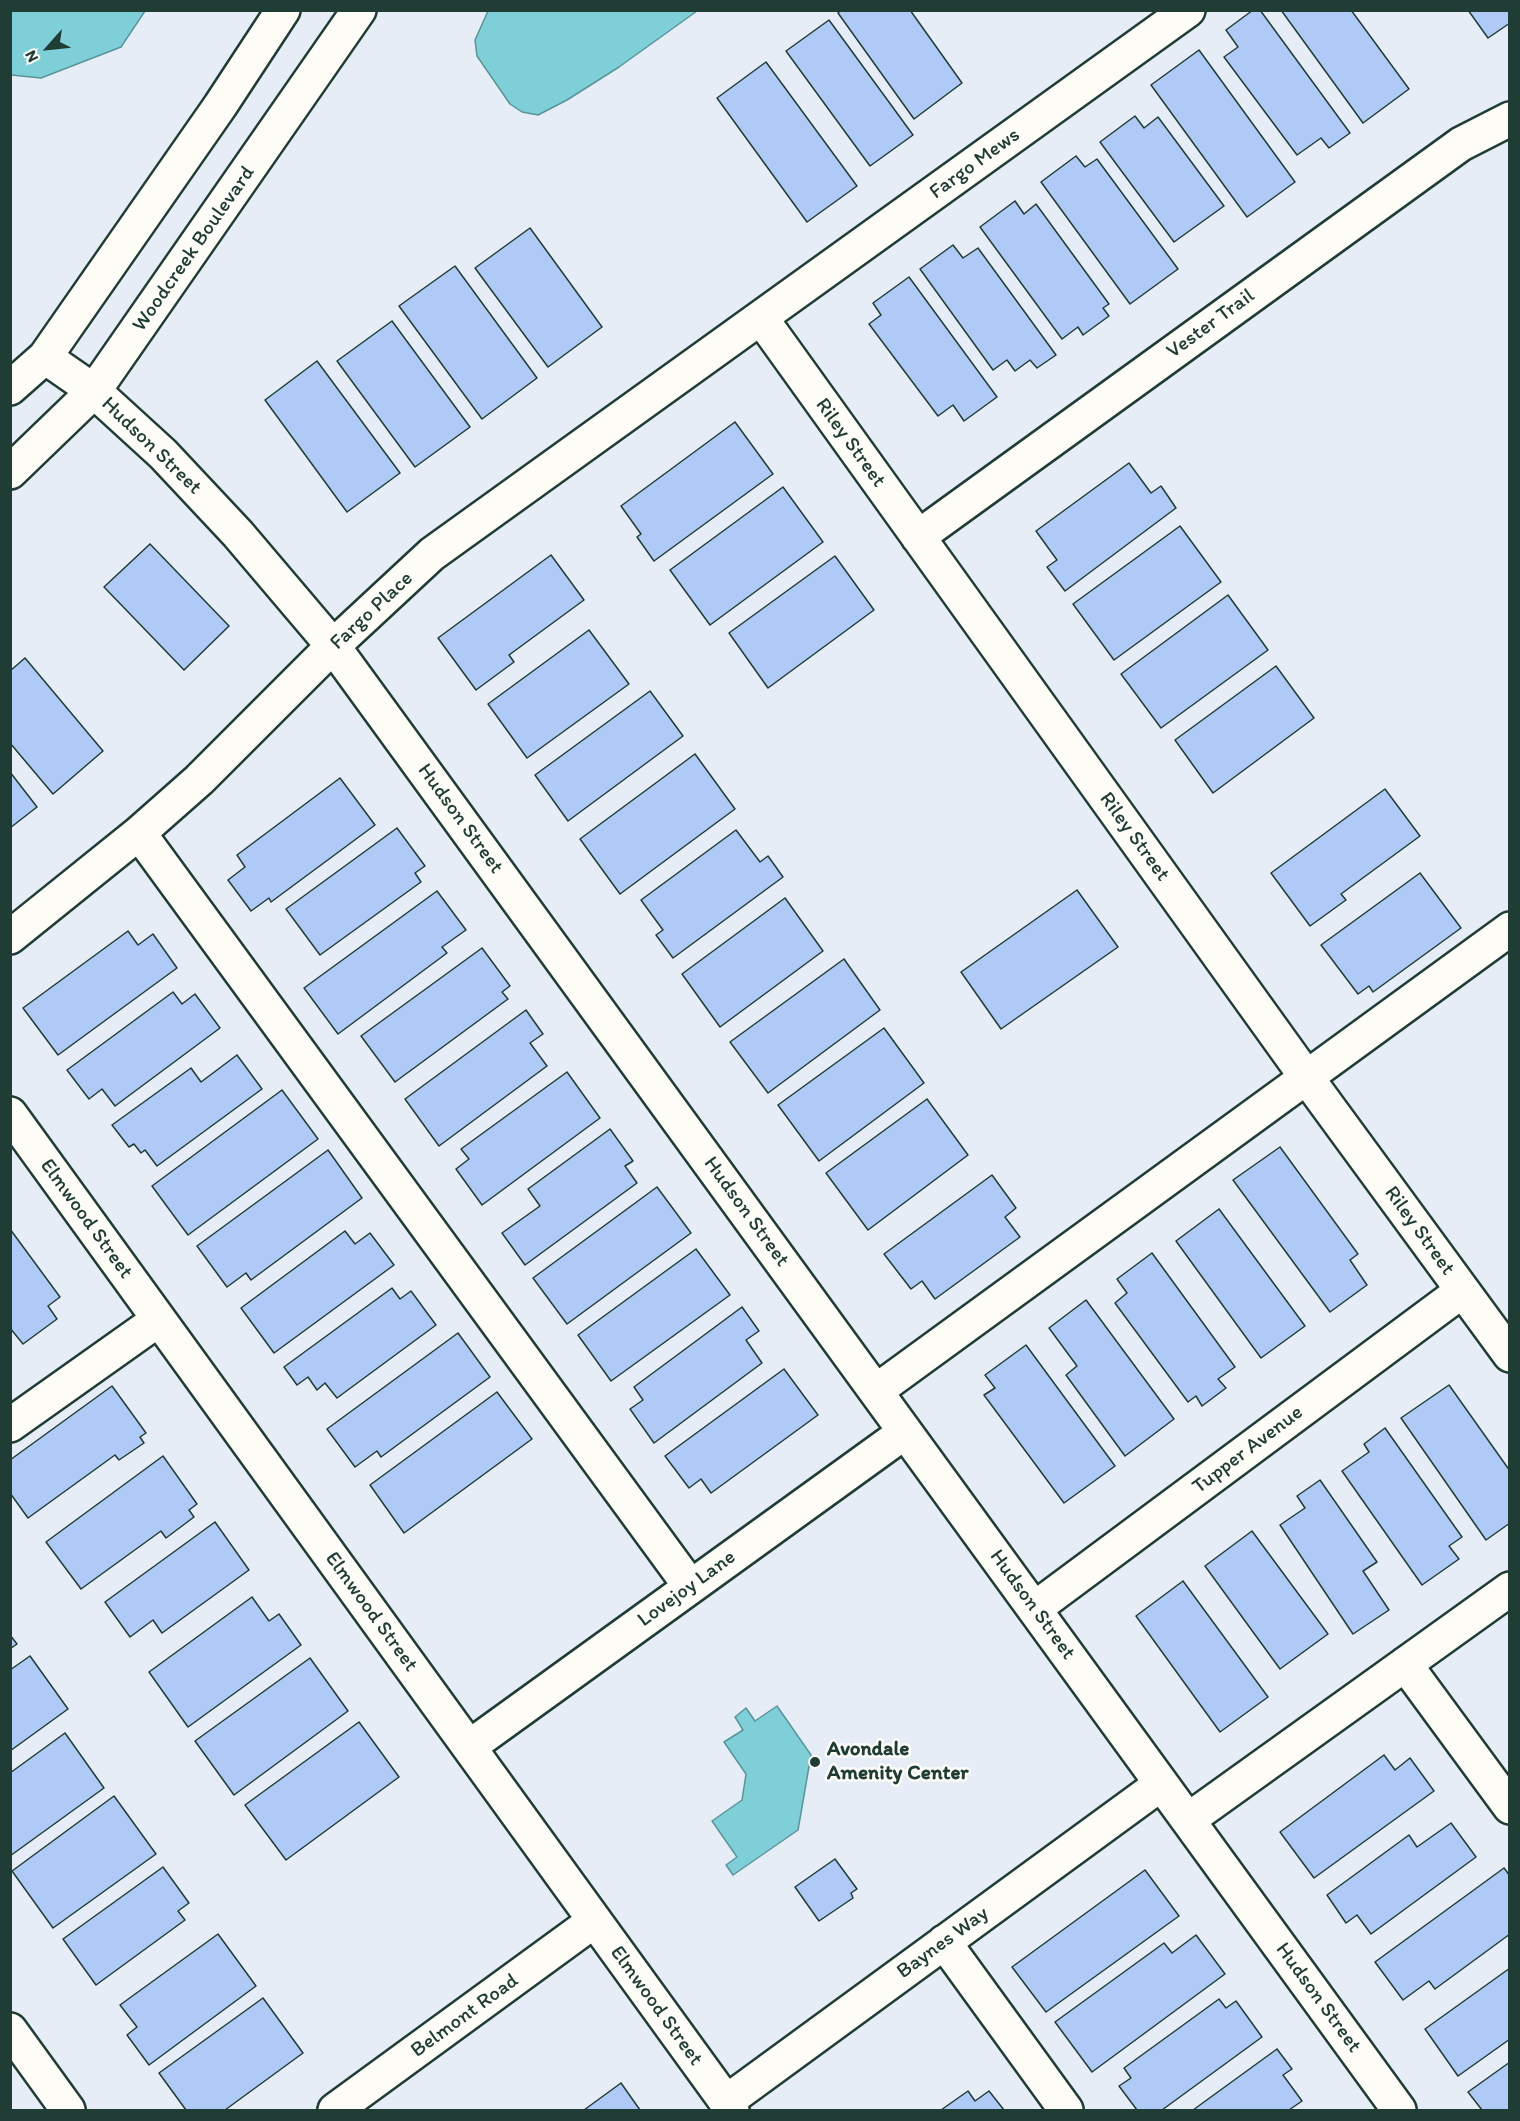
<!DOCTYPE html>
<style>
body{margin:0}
#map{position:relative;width:1520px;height:2121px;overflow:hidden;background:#e6edf7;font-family:Itim,sans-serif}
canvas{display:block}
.frame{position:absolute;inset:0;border:12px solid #1f3d34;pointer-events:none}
.north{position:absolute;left:18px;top:18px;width:60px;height:60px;-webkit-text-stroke:4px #fdfcf7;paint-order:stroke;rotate:243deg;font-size:16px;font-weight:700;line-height:24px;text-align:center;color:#1f3d34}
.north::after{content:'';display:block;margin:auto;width:21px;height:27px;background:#1f3d34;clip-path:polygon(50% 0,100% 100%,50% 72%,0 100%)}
</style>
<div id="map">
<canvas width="1520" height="2121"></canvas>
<div class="frame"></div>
<div class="north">N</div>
</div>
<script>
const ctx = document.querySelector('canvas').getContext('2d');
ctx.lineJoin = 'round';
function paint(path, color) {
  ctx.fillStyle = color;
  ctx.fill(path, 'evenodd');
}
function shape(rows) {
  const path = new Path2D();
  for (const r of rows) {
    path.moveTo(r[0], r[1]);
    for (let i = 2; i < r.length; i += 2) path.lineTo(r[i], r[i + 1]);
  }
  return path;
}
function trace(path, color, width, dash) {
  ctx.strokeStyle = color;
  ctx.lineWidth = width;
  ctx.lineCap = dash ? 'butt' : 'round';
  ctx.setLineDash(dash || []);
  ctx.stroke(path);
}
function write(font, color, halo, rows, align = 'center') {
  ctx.font = font + ' Itim,sans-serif';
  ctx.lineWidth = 5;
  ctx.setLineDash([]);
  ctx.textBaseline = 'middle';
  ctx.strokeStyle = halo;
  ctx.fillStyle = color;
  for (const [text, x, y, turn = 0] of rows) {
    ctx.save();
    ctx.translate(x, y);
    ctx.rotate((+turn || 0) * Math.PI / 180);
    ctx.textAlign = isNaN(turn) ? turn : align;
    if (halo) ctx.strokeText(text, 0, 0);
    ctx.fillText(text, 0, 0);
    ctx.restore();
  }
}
const water = shape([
 [11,10,145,10,145,11,121,47,41,78,11,75,11,10],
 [488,11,488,10,697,11,619,67,567,100,538,115,522,112,510,104,477,56,475,40,488,11],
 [777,1706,811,1755,798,1830,733,1875,726,1865,737,1857,712,1821,742,1800,746,1774,724,1742,743,1730,735,1717,746,1708,755,1721,777,1706]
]);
paint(water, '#7fcfd9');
trace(water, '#599597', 1.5);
const building = shape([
 [841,10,910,10,962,83,914,119,838,13,841,10],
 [1253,10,1260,10,1350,133,1329,148,1321,138,1297,155,1224,57,1238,47,1226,30,1253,10],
 [1281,10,1351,10,1409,89,1363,123,1281,10],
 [1468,10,1510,10,1510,23,1488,38,1468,10],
 [829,20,913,135,870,166,786,51,829,20],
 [1199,50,1295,182,1247,217,1151,85,1199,50],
 [766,62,857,186,807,222,717,98,766,62],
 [1135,116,1144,128,1158,117,1224,206,1174,242,1100,142,1135,116],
 [1076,156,1085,167,1097,159,1178,269,1130,304,1041,182,1076,156],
 [1015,201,1024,214,1036,204,1109,304,1103,308,1109,316,1083,335,1078,327,1062,339,980,227,1015,201],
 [530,228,602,327,548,367,475,268,530,228],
 [953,245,963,258,978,248,1056,355,1037,368,1030,360,1015,371,1007,360,993,370,920,269,953,245],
 [455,266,537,378,482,419,399,306,455,266],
 [909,277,997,397,964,421,953,405,938,416,869,324,881,315,873,303,909,277],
 [392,321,470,427,415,467,337,361,392,321],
 [317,361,400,473,347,512,265,400,317,361],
 [735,422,773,474,654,561,637,537,641,534,621,506,735,422],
 [1129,463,1151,493,1161,486,1176,508,1065,591,1047,567,1057,560,1036,531,1129,463],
 [783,487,823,542,710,625,670,570,783,487],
 [1180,526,1221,582,1114,660,1073,604,1180,526],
 [150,544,229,626,184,670,104,587,150,544],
 [551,555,584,600,509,655,514,662,476,690,438,638,551,555],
 [835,556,874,610,768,688,729,633,835,556],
 [1228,595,1268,650,1161,728,1121,674,1228,595],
 [589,630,629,684,527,758,488,704,589,630],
 [25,658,103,751,53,794,10,743,10,671,25,658],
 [1276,666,1314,718,1213,793,1175,740,1276,666],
 [650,691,683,736,568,821,535,775,650,691],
 [695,754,735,809,620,894,580,839,695,754],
 [10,772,37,807,10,828,10,772],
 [340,778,375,825,271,902,269,898,251,911,228,880,245,867,237,855,340,778],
 [1385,789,1420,836,1341,894,1346,900,1310,926,1271,873,1385,789],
 [397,828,425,866,415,873,421,882,320,955,286,909,397,828],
 [736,830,760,862,768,856,783,877,673,958,656,935,663,930,641,900,736,830],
 [1420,873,1461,928,1373,992,1369,986,1358,994,1321,945,1420,873],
 [1077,890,1118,947,1001,1029,961,972,1077,890],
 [437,891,466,930,442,947,447,953,338,1034,304,988,437,891],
 [785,898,823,951,720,1027,682,974,785,898],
 [128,931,138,945,153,934,177,968,58,1055,23,1008,128,931],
 [482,948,510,986,502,992,508,999,395,1082,361,1036,482,948],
 [844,959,880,1010,768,1093,730,1042,844,959],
 [173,992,182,1004,195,994,220,1028,115,1106,102,1089,89,1099,67,1070,173,992],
 [526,1010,543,1034,530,1043,547,1066,439,1146,405,1099,526,1010],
 [884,1028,924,1083,819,1161,778,1105,884,1028],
 [237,1055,262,1089,157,1166,145,1150,141,1153,134,1144,129,1147,112,1125,191,1068,201,1082,237,1055],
 [567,1072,600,1118,482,1205,456,1169,469,1159,461,1149,567,1072],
 [282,1090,318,1139,188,1235,152,1186,282,1090],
 [927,1099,968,1155,868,1230,826,1173,927,1099],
 [610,1129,633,1161,625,1166,637,1183,525,1265,502,1233,540,1206,528,1189,610,1129],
 [1280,1147,1358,1254,1350,1260,1367,1285,1330,1312,1233,1180,1280,1147],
 [328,1150,362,1198,251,1280,246,1273,227,1287,197,1246,328,1150],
 [992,1175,1016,1208,1005,1217,1020,1237,935,1299,922,1281,911,1289,884,1254,992,1175],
 [657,1187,691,1233,567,1324,533,1278,657,1187],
 [1219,1209,1305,1326,1261,1358,1176,1241,1219,1209],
 [10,1229,60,1297,48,1306,57,1319,23,1344,10,1328,10,1229],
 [345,1231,355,1244,370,1233,394,1265,274,1353,241,1308,345,1231],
 [696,1249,730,1295,611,1381,578,1335,696,1249],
 [1152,1253,1235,1367,1218,1379,1226,1388,1202,1406,1196,1396,1188,1402,1115,1303,1127,1293,1117,1279,1152,1253],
 [392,1288,400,1299,411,1291,436,1325,337,1398,325,1383,317,1390,308,1377,297,1385,284,1367,392,1288],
 [1086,1300,1174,1419,1125,1456,1066,1375,1077,1366,1049,1328,1086,1300],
 [742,1307,759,1331,746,1340,762,1363,654,1443,630,1409,643,1400,634,1387,742,1307],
 [458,1333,490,1377,381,1457,377,1451,355,1467,327,1429,458,1333],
 [1026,1345,1115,1466,1064,1503,984,1395,995,1388,985,1375,1026,1345],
 [784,1369,818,1415,711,1493,701,1479,689,1488,665,1456,784,1369],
 [1449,1385,1510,1471,1510,1523,1486,1540,1401,1418,1449,1385],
 [112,1386,146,1433,140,1437,144,1443,119,1460,115,1455,28,1518,10,1493,10,1460,112,1386],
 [497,1392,532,1439,404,1533,370,1485,497,1392],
 [1385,1428,1462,1537,1449,1546,1459,1559,1422,1585,1342,1471,1369,1452,1364,1444,1385,1428],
 [163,1456,197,1504,189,1510,194,1517,166,1538,161,1531,81,1589,46,1542,163,1456],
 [1320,1480,1377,1562,1363,1571,1389,1610,1353,1634,1280,1525,1305,1508,1297,1496,1320,1480],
 [215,1522,249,1570,162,1633,153,1620,130,1637,105,1602,215,1522],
 [1252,1531,1328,1634,1280,1669,1205,1566,1252,1531],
 [1183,1581,1268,1697,1220,1732,1136,1616,1183,1581],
 [252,1597,269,1621,279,1614,301,1645,188,1727,149,1672,252,1597],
 [10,1635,17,1644,10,1649,10,1635],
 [30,1656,68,1709,10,1751,10,1670,30,1656],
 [310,1658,348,1711,234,1795,195,1741,310,1658],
 [359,1722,399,1777,286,1860,245,1805,359,1722],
 [65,1733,104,1788,10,1856,10,1773,65,1733],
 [1384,1755,1395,1770,1410,1758,1434,1791,1314,1878,1280,1832,1384,1755],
 [114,1796,156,1854,53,1928,12,1871,114,1796],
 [1451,1823,1476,1857,1371,1934,1357,1915,1346,1923,1327,1895,1409,1835,1417,1847,1451,1823],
 [835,1859,857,1889,851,1893,853,1898,819,1921,795,1887,835,1859],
 [163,1867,189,1903,178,1911,185,1920,96,1985,63,1939,163,1867],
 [1504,1868,1510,1876,1510,1934,1435,1989,1429,1981,1403,2000,1375,1962,1504,1868],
 [1145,1870,1179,1916,1046,2012,1012,1967,1145,1870],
 [218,1934,256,1986,149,2065,127,2035,137,2027,120,2005,218,1934],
 [1196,1935,1225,1974,1092,2072,1055,2022,1164,1943,1172,1953,1196,1935],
 [1510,1968,1510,2039,1458,2076,1425,2029,1510,1968],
 [263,1998,303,2053,225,2110,186,2110,159,2073,263,1998],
 [1219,1999,1226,2008,1236,2001,1262,2037,1162,2110,1137,2110,1119,2086,1131,2078,1124,2068,1219,1999],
 [1277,2049,1292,2069,1283,2075,1302,2101,1289,2110,1193,2110,1277,2049],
 [1510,2062,1510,2110,1482,2110,1468,2092,1510,2062],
 [621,2083,640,2110,584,2110,621,2083],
 [968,2091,975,2101,989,2091,1004,2110,941,2110,968,2091]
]);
paint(building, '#b0caf7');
trace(building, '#1f3d34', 1.5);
const minor = shape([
 [761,318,1307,1078,1510,1355],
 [45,357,94,391,163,454,238,534,333,646,1399,2110],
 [10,388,45,357,220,106,283,10],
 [10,472,94,391,359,10],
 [918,537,1461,144,1510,119],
 [139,833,690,1586],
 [10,937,139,833,199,780,333,646,432,554,1188,10],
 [10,1114,732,2110],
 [876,1391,1510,929],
 [10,1425,158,1320],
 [1034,1609,1462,1291],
 [1405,1664,1510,1807],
 [469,1747,905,1432],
 [1188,1820,1510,1589],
 [944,1942,1066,2110],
 [10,2030,68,2110],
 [726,2102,1161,1784],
 [335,2110,594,1921]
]);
trace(minor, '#1f3d34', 38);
trace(minor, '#fdfcf7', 33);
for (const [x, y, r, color] of [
 [815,1762,6,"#1f3d34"]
]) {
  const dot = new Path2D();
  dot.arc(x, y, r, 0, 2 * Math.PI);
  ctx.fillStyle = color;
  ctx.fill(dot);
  trace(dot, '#fdfcf7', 2);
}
write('21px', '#1f3d34', '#fdfcf7', [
 ["Fargo Mews",975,164,-36],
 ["Woodcreek Boulevard",194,249,-55],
 ["Vester Trail",1211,324,-36],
 ["Riley Street",850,443,54],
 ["Hudson Street",151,446,44],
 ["Fargo Place",372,611,-43],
 ["Hudson Street",460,819,54],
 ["Riley Street",1134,837,54],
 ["Hudson Street",746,1212,54],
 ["Elmwood Street",86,1219,54],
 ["Riley Street",1419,1231,54],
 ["Tupper Avenue",1248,1450,-37],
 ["Lovejoy Lane",687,1589,-36],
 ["Hudson Street",1032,1605,54],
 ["Elmwood Street",371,1612,54],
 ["Baynes Way",943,1943,-36],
 ["Hudson Street",1318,1998,54],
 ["Elmwood Street",656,2006,54],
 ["Belmont Road",465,2016,-36]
]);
write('bold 21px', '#1f3d34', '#fdfcf7', [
 ["Avondale",827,1750],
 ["Amenity Center",827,1774]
], 'left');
</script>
